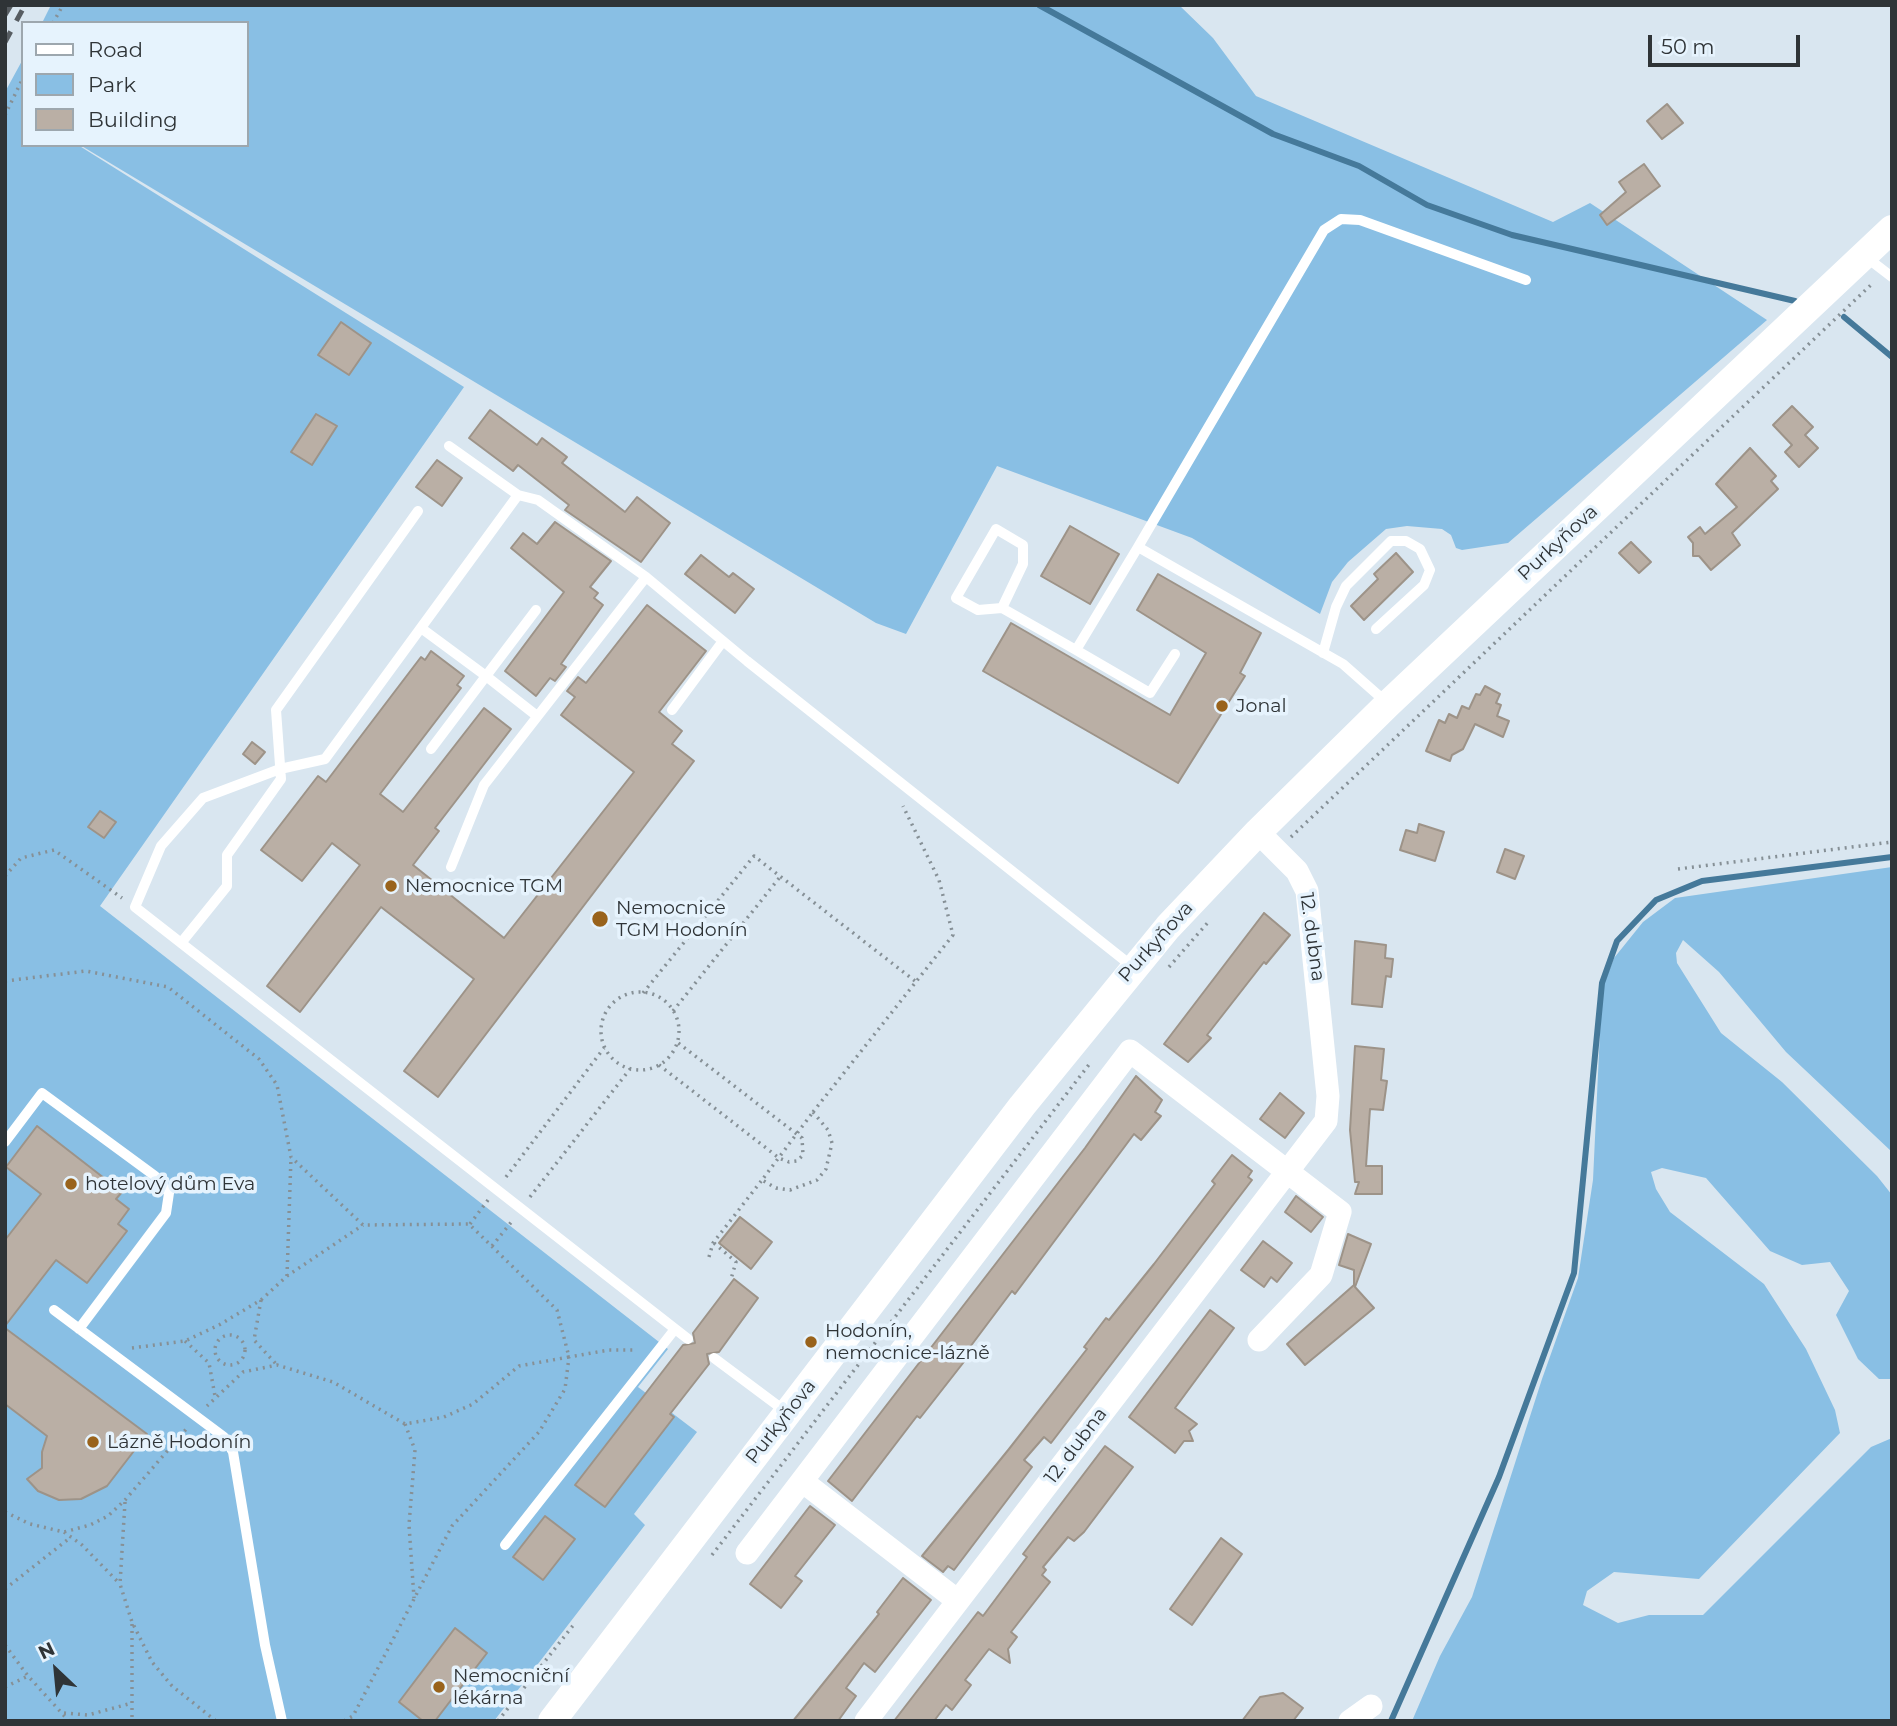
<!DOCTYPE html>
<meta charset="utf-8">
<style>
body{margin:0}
#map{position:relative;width:1897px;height:1726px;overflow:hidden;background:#d9e6f0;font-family:Montserrat,sans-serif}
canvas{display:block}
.frame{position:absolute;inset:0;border:7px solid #2f3437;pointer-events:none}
.legend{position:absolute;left:21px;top:21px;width:228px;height:126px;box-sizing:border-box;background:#e6f3fd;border:2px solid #9da7ae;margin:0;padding:9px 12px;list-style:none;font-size:21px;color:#2f3437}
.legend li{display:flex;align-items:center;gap:14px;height:35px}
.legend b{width:35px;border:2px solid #9da7ae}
.north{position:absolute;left:21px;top:1635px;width:70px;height:70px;-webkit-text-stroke:5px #e6f3fd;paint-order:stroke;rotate:334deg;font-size:19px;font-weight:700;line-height:28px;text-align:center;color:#2f3437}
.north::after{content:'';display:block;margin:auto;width:24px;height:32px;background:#2f3437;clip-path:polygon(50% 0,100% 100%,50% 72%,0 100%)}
.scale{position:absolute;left:1648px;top:35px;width:152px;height:32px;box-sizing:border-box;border:4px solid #2f3437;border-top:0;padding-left:9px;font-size:21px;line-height:24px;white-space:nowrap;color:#2f3437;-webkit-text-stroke:5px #e6f3fd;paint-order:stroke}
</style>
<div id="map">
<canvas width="1897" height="1726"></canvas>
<div class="frame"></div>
<ul class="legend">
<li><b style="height:9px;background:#fff"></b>Road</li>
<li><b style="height:19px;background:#89bfe4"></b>Park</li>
<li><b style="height:19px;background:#baafa5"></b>Building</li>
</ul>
<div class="north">N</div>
<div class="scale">50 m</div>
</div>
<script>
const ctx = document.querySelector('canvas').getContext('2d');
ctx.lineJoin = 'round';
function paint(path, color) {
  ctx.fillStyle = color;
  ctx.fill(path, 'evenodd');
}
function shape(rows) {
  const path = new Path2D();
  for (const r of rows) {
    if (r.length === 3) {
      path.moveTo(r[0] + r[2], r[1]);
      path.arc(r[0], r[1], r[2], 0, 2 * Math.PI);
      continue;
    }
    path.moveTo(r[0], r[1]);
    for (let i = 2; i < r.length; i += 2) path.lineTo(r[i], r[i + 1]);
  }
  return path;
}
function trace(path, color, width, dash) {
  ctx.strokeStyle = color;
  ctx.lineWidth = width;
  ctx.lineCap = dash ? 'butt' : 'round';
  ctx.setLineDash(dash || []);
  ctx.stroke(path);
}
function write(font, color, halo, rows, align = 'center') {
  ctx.font = font + ' Montserrat,sans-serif';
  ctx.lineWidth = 7;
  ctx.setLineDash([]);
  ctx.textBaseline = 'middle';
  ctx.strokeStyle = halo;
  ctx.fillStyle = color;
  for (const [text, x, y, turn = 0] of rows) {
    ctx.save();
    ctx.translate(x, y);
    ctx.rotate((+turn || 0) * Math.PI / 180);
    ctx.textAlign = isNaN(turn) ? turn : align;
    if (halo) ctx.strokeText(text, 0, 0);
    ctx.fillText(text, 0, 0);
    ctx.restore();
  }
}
paint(shape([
 [51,5,1179,5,1213,38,1256,96,1553,222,1590,203,1767,320,1508,543,1462,550,1456,548,1451,535,1442,529,1407,526,1386,529,1348,562,1332,582,1320,614,1192,538,997,466,906,634,876,623,80,145,247,145,247,23,42,23],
 [23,59,23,145,78,145,464,387,100,906,668,1349,638,1387,697,1432,634,1514,645,1525,494,1721,5,1721,5,92],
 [1892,867,1892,1152,1786,1052,1719,972,1683,940,1676,953,1677,963,1721,1033,1782,1082,1877,1176,1892,1195,1892,1379,1879,1379,1858,1359,1836,1315,1849,1291,1830,1262,1802,1265,1770,1251,1706,1178,1662,1168,1651,1172,1656,1189,1670,1212,1764,1284,1806,1349,1835,1410,1840,1433,1699,1579,1614,1572,1587,1591,1583,1605,1618,1623,1649,1615,1703,1615,1871,1447,1892,1438,1892,1721,1412,1721,1440,1656,1472,1597,1542,1379,1578,1278,1593,1180,1602,989,1614,958,1643,922,1675,898]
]), '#89bfe4');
trace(shape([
 [1039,5,1273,134,1359,166,1427,205,1512,235,1795,301],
 [1844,317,1892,357],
 [1391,1721,1499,1477,1574,1273,1602,983,1617,941,1656,900,1702,881,1892,857]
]), '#45799a', 6);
const building = shape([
 [1667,104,1683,123,1662,139,1647,121,1667,104],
 [1644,164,1660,186,1607,225,1600,215,1626,192,1619,182,1644,164],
 [341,322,371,343,349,375,318,355,341,322],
 [1792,406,1813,427,1805,435,1818,448,1799,467,1785,452,1792,445,1773,425,1792,406],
 [490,410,537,445,542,438,567,457,562,463,625,512,637,497,670,523,641,562,565,510,569,505,518,465,513,471,469,438,490,410],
 [316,414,337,426,312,465,291,452,316,414],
 [1750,448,1776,476,1771,481,1778,489,1732,533,1740,545,1711,570,1699,556,1693,556,1693,543,1688,537,1700,527,1705,534,1737,507,1716,484,1750,448],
 [437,460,462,478,442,506,416,487,437,460],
 [555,522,611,561,590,587,598,593,594,598,603,605,561,664,566,667,555,681,550,678,536,696,505,671,564,592,511,548,523,533,537,544,555,522],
 [1070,526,1119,554,1090,604,1041,576,1070,526],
 [1631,542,1651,562,1639,573,1619,553,1631,542],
 [1396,553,1413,572,1364,620,1351,606,1378,579,1374,574,1396,553],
 [701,555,729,577,733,573,754,589,735,613,685,574,701,555],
 [1158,574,1261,633,1240,673,1245,676,1178,783,983,671,1011,623,1170,715,1206,653,1137,610,1158,574],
 [647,605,706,651,659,712,682,731,672,744,694,761,438,1097,404,1071,474,979,381,907,300,1012,267,986,360,865,332,843,302,881,261,850,318,776,326,782,421,657,425,660,431,651,464,676,457,685,461,688,380,794,403,812,484,708,511,729,435,828,439,831,413,865,504,938,634,772,561,715,575,697,567,691,578,677,586,683,647,605],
 [1485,686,1500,694,1496,703,1501,705,1497,716,1509,721,1503,737,1475,724,1463,749,1452,755,1450,761,1426,751,1439,720,1445,723,1449,714,1457,718,1462,706,1469,709,1476,694,1480,695,1485,686],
 [252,742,265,752,255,764,243,754,252,742],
 [100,811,116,822,104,838,88,827,100,811],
 [1419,824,1444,832,1435,861,1400,850,1406,830,1417,833,1419,824],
 [1505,849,1524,856,1515,879,1497,872,1505,849],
 [1264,913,1290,935,1266,964,1264,962,1207,1035,1211,1038,1188,1062,1164,1044,1264,913],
 [1355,941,1386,945,1385,958,1393,959,1391,977,1386,976,1382,1007,1352,1004,1355,941],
 [1355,1046,1384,1049,1381,1080,1387,1081,1383,1110,1370,1109,1366,1166,1382,1166,1382,1194,1355,1194,1359,1182,1355,1182,1350,1130,1355,1046],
 [1136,1076,1162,1100,1155,1112,1161,1116,1141,1140,1134,1134,1015,1294,1012,1291,970,1347,974,1349,920,1418,917,1416,852,1501,828,1481,1085,1148,1136,1076],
 [1280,1093,1304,1113,1285,1138,1260,1119,1280,1093],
 [37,1126,122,1192,116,1199,129,1209,118,1224,127,1231,87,1283,56,1260,5,1326,5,1240,41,1194,6,1167,37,1126],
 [1232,1155,1252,1171,1248,1177,1252,1180,1051,1443,1044,1437,1024,1460,1032,1467,954,1570,948,1566,943,1572,922,1556,1009,1449,1087,1349,1084,1347,1106,1318,1109,1320,1154,1264,1215,1184,1212,1181,1232,1155],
 [1296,1196,1323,1217,1311,1232,1285,1212,1296,1196],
 [740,1217,772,1242,751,1269,719,1243,740,1217],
 [1348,1234,1371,1244,1355,1287,1374,1308,1305,1365,1287,1344,1354,1285,1354,1270,1339,1265,1348,1234],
 [1263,1241,1292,1263,1277,1282,1271,1277,1264,1287,1241,1270,1263,1241],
 [734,1279,758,1298,719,1352,707,1354,709,1364,670,1414,674,1417,605,1507,575,1485,683,1345,695,1343,693,1333,734,1279],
 [1210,1310,1234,1328,1175,1408,1197,1424,1189,1431,1193,1441,1184,1441,1175,1453,1129,1417,1210,1310],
 [5,1328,147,1434,107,1486,81,1499,59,1500,38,1491,27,1479,42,1468,42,1452,47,1436,5,1404,5,1328],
 [1105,1446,1133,1467,1084,1532,1074,1541,1068,1537,1043,1567,1046,1570,1042,1575,1050,1582,1011,1632,1017,1637,1008,1649,1010,1663,989,1649,965,1680,971,1685,952,1710,946,1705,934,1721,894,1721,978,1612,983,1616,1027,1557,1023,1554,1105,1446],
 [810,1506,835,1525,795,1576,802,1581,781,1608,750,1584,810,1506],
 [545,1516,575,1539,543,1580,513,1557,545,1516],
 [1221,1538,1242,1554,1192,1625,1170,1609,1221,1538],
 [903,1578,931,1600,875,1672,864,1663,846,1688,856,1696,838,1721,793,1721,879,1614,877,1612,903,1578],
 [455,1628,487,1653,435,1721,423,1721,399,1702,455,1628],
 [1283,1693,1303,1708,1293,1721,1242,1721,1260,1697,1283,1693]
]);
paint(building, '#baafa5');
trace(building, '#9d9388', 2);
trace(shape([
 [53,23,63,5],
 [5,115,23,78],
 [1291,837,1874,282],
 [1678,869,1892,842],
 [5,876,21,858,54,850,122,898],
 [1169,967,1210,920],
 [5,981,86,971,168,987,259,1059,277,1085,291,1157,363,1225,469,1224,557,1310,569,1357,519,1366,473,1404,444,1417,405,1424,333,1382,277,1365,243,1372,207,1406],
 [640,1031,39],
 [643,993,754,856,915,981],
 [673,1011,780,877],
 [659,1065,779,1158,789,1162,797,1161,803,1155,802,1138,677,1042],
 [813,1112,953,935,939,880,903,806],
 [813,1112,828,1130,832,1143,826,1169,817,1180,790,1190,776,1188,762,1180,813,1112],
 [506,1177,604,1048],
 [530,1197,630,1069],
 [470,1224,488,1200],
 [714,1243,736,1262,731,1279],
 [492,1246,513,1220],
 [709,1257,713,1243,762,1180],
 [287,1276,291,1157],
 [261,1300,254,1340,277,1365],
 [230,1350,15],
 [185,1341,209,1363,215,1396],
 [132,1348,185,1341,219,1325,261,1300,287,1276,363,1225],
 [405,1424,415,1450,409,1525,414,1598],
 [125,1502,120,1584,132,1622,152,1662,172,1686,216,1721],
 [5,1512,30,1524,64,1532,90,1525,108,1516,125,1500,188,1427],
 [64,1532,82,1545,120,1584],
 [712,1555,1091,1062],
 [5,1589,71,1537],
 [132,1624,132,1721],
 [5,1645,28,1676,69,1721],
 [5,1687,28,1676],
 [64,1713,88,1715,132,1703],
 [344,1721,353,1716,452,1526,539,1432,565,1389,569,1357,609,1350,635,1350],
 [498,1721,575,1623]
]), '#869096', 3.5, [2, 5]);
trace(shape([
 [1866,257,1892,277],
 [449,446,518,495,325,759,280,769,203,798,161,846,135,907,688,1339],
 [518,495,538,500,646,577],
 [1138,547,1324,230,1341,219,1360,220,1526,280],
 [1002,608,978,610,956,598,996,529,1023,545,1023,564,1002,608,1076,650],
 [536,610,486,676,537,716],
 [421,628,486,676,431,749],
 [1323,653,1336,607,1346,586,1391,541,1406,541,1420,549,1430,570,1424,585,1376,629],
 [1175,654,1150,693,1076,650,1138,547,1343,664,1386,702],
 [672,710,723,641],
 [451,867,484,785,646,577,747,661,1133,967],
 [181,943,227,886,227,855,281,779,276,710,418,511],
 [5,1142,42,1093,155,1176,169,1193,166,1213,79,1329],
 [54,1310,224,1437,233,1452,265,1645,282,1721],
 [714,1358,785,1411],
 [505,1545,675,1329]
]), '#fff', 10);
trace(shape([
 [802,1481,958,1601],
 [747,1553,1130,1051,1340,1212,1321,1275,1259,1340],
 [866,1721,1326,1121,1328,1096,1307,891,1297,871,1258,832],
 [1350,1721,1371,1706]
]), '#fff', 23);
trace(shape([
 [552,1721,1022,1106,1168,927,1258,832,1388,704,1892,229]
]), '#fff', 28);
trace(shape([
 [5,15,11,5],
 [5,42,25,5]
]), '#575d62', 5, [12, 12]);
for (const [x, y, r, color] of [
 [1222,706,7,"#99631c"],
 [391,886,7,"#99631c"],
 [600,919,9,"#99631c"],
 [71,1184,7,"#99631c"],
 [811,1342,7,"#99631c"],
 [93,1442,7,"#99631c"],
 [439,1687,7,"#99631c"]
]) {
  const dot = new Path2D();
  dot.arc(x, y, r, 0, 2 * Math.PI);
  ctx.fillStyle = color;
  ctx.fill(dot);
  trace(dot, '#e6f3fd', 2.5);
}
write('19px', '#2f3437', '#e6f3fd', [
 ["Purkyňova",1558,543,-43],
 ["12. dubna",1312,937,82],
 ["Purkyňova",1156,942,-48],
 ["Purkyňova",781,1422,-52],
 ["12. dubna",1076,1446,-53]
]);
write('19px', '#2f3437', '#e6f3fd', [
 ["Jonal",1236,706],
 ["Nemocnice TGM",405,886],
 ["Nemocnice",616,908],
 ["TGM Hodonín",616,930],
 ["hotelový dům Eva",85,1184],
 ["Hodonín,",825,1331],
 ["nemocnice-lázně",825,1353],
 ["Lázně Hodonín",107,1442],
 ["Nemocniční",453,1676],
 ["lékárna",453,1698]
], 'left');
</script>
